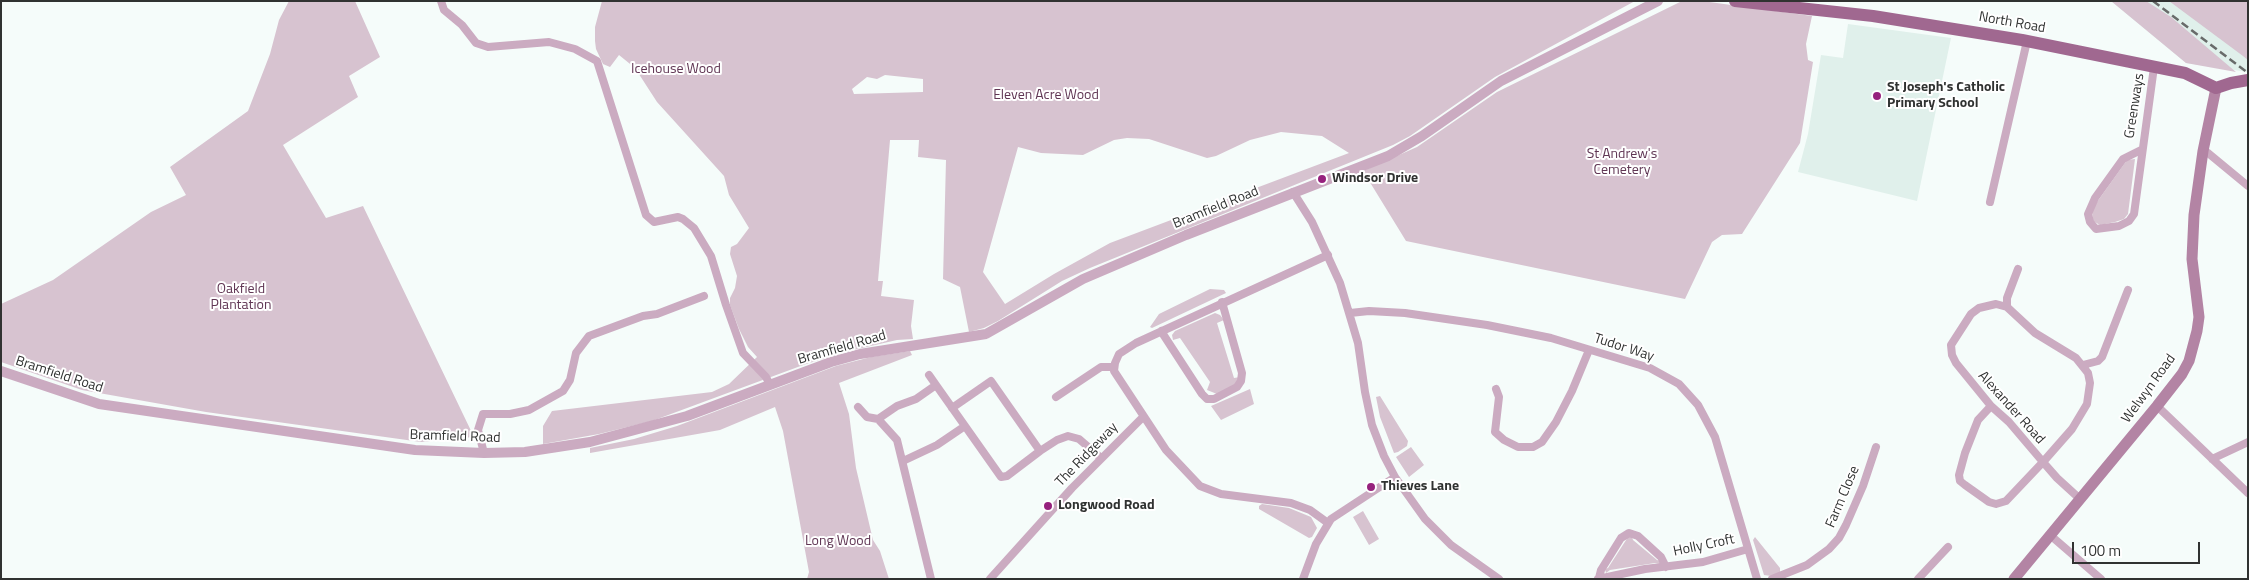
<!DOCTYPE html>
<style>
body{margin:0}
#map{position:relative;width:2249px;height:580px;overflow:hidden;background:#f5fcfa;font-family:"Titillium Web",sans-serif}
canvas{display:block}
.frame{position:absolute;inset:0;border:2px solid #303231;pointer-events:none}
.scale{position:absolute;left:2072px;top:542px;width:128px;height:22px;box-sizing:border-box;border:2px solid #303231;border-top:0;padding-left:6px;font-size:15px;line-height:18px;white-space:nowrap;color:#303231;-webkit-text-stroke:4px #fff;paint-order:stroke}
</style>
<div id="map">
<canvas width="2249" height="580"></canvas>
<div class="frame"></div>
<div class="scale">100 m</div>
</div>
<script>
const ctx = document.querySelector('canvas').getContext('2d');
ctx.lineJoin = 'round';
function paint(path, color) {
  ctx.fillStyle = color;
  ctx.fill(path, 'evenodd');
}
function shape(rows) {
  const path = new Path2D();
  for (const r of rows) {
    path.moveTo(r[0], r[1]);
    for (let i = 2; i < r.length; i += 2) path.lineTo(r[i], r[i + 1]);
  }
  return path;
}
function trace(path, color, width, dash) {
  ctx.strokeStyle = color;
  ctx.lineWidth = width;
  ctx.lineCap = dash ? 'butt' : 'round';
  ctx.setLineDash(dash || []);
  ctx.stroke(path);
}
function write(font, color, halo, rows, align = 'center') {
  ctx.font = font + ' "Titillium Web",sans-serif';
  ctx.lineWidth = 4;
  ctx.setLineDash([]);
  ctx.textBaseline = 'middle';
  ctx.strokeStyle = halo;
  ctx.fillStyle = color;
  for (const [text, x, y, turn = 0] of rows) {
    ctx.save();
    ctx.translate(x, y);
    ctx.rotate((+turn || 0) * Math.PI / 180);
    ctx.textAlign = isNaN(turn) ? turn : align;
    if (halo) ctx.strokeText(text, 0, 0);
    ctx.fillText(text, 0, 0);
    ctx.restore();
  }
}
paint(shape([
 [2111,1,2239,1,2248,9,2248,72,2186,63],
 [1848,24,1951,38,1917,201,1798,172,1808,134,1821,55,1843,58]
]), '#e0f0eb');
paint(shape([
 [289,1,355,1,380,57,349,76,358,97,283,145,326,218,363,206,474,437,421,442,206,412,82,390,1,362,1,304,53,280,151,212,186,195,170,167,248,111,270,54,279,20],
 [602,1,1635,1,1495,77,1410,136,1393,145,1090,268,1062,281,998,321,984,328,969,332,960,287,943,279,946,160,918,157,919,140,890,140,878,281,883,281,881,296,914,300,911,326,913,339,897,340,853,350,806,364,652,421,599,434,543,444,543,426,552,411,712,392,729,384,757,357,748,347,739,329,730,305,730,298,735,288,737,276,730,254,731,247,737,244,749,228,729,195,724,176,657,102,635,68,619,55,610,67,603,64,596,49,595,41,595,27],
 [885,75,923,79,923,92,854,94,852,89,867,77,877,79],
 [1281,132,1322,136,1349,153,1110,243,1054,274,1005,304,983,272,1018,147,1041,153,1083,155,1114,140,1127,138,1149,139,1207,158,1216,156,1250,140],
 [1682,1,1702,1,1812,16,1806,44,1808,60,1813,62,1800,143,1742,234,1722,235,1712,242,1685,299,1406,241,1363,171,1417,147,1497,92],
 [2111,1,2146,1,2171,17,2236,72,2186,63],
 [2169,1,2248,1,2248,60,2243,56],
 [2135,159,2128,214,2124,219,2115,222,2100,225,2093,221,2092,212,2097,202,2127,160],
 [1210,289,1224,290,1226,293,1152,328,1150,327,1159,314],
 [1215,313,1220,315,1224,320,1217,323,1234,378,1240,377,1238,384,1217,394,1207,390,1210,382,1180,338,1173,340,1172,335,1175,331],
 [910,351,912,355,839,383,849,414,856,468,873,540,880,551,889,579,807,579,809,572,783,431,775,407,720,430,590,453,590,448,634,439,677,426,836,366,871,357],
 [1250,389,1254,404,1221,420,1211,406],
 [1380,396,1408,441,1407,446,1398,452,1394,453,1380,417,1376,397],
 [1411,447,1424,465,1409,477,1396,457],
 [1262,504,1289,508,1311,517,1317,528,1312,537,1309,538,1259,509,1259,506],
 [1363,511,1379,539,1369,545,1353,517],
 [1628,537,1632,537,1633,540,1657,560,1660,561,1660,564,1655,563,1610,570,1606,573,1605,569,1608,568],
 [1755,537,1780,568,1780,572,1771,576,1764,575,1753,540]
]), '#d7c3d0');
trace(shape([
 [441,1,444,10,462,25,476,43,488,47,549,42,575,49,597,61,646,215,654,222,678,217,683,219,694,228,711,256,726,305,743,353,766,377,770,385],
 [2141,150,2123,159,2095,198,2088,214,2090,222,2096,229,2119,226,2129,221,2134,214,2154,67],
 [2203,151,2208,153,2248,186],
 [1293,192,1312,222,1340,283,1358,343,1365,392,1372,425,1384,456,1395,477,1425,519,1451,545,1499,579],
 [1990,202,2027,41],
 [1328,255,1136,343,1119,354,1115,363,1114,371,1166,450,1200,486,1221,494,1291,503,1310,510,1328,523],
 [2007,307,2007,298,2018,269],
 [1350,313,1369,311,1405,313,1487,325,1551,338,1650,368,1679,384,1698,405,1715,437,1757,579],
 [1161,331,1202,394,1207,399,1214,399,1237,387,1241,381,1242,373,1222,302],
 [2083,365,2098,361,2102,357,2128,290],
 [929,375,936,385],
 [1496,389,1499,397,1495,432,1504,440,1518,447,1533,447,1542,442,1556,422,1572,391,1589,350],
 [1056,397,1101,367,1114,367],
 [1991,406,1978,420,1965,453,1959,475,1960,481,1965,485,1989,502,1996,504,2006,501,2043,462,2072,429,2087,404,2090,383,2088,373,2076,358,2035,333,2007,307,1996,304,1979,308,1971,314,1951,345,1952,355,1956,363,1991,406,2009,422,2043,462,2057,478,2080,499],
 [2157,406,2248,493],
 [858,407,867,417,878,419,897,406,916,399,936,385,965,426,937,445,903,461],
 [952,408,991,381,1040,451,1057,440,1068,436,1079,439,1101,458],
 [878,419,897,440,931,579],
 [965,426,1001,477,1007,476,1040,451],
 [484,453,478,430,483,414,510,414,529,410,563,391,570,380,576,353,589,336,643,316,657,314,704,296],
 [2212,459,2248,442],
 [2050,535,2101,579],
 [1599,578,1601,570,1621,538,1629,533,1638,536,1661,557,1666,567],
 [990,579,1072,488,1143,417],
 [1303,579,1316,544,1331,519,1395,477],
 [1598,579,1645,569,1703,562,1748,549],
 [1772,579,1807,565,1829,549,1839,538,1846,525,1863,486,1876,447],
 [1918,579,1948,547]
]), '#cbabc1', 8);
trace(shape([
 [1,371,99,404,415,450,484,453,525,452,590,442,687,416,831,362,860,354,986,334,1083,279,1186,235,1388,156,1422,136,1501,81,1658,1]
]), '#cbabc1', 10);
trace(shape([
 [2014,579,2157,406,2182,374,2189,361,2197,331,2199,317,2192,259,2194,215,2203,151,2216,88]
]), '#b384a4', 11);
trace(shape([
 [1735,1,1873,16,2022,40,2185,73,2216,88,2231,83,2248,80]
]), '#a06890', 12);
trace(shape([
 [2153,1,2248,73]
]), '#686b6a', 2.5, [8, 4]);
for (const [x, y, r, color] of [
 [1877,96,5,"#96217d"],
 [1322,179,5,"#96217d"],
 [1371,487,5,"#96217d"],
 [1048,506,5,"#96217d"]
]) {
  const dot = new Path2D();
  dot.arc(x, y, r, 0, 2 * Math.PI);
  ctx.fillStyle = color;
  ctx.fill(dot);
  trace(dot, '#fff', 2);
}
write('14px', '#303231', '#fff', [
 ["North Road",2012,23,10],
 ["Greenways",2135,106,-81],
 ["Bramfield Road",1216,208,-22],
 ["Bramfield Road",842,348,-16],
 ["Tudor Way",1624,348,18],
 ["Bramfield Road",59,375,18],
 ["Welwyn Road",2149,389,-54],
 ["Alexander Road",2011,408,48],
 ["Bramfield Road",455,437,2],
 ["The Ridgeway",1087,455,-46],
 ["Farm Close",1843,497,-67],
 ["Holly Croft",1704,546,-12]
]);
write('14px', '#603654', '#fff', [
 ["Icehouse Wood",676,70],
 ["Eleven Acre Wood",1046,96],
 ["St Andrew's",1622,155],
 ["Cemetery",1622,171],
 ["Oakfield",241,290],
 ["Plantation",241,306],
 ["Long Wood",838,542]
]);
write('bold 14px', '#303231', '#fff', [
 ["St Joseph's Catholic",1887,88],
 ["Primary School",1887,104],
 ["Windsor Drive",1332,179],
 ["Thieves Lane",1381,487],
 ["Longwood Road",1058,506]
], 'left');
</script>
